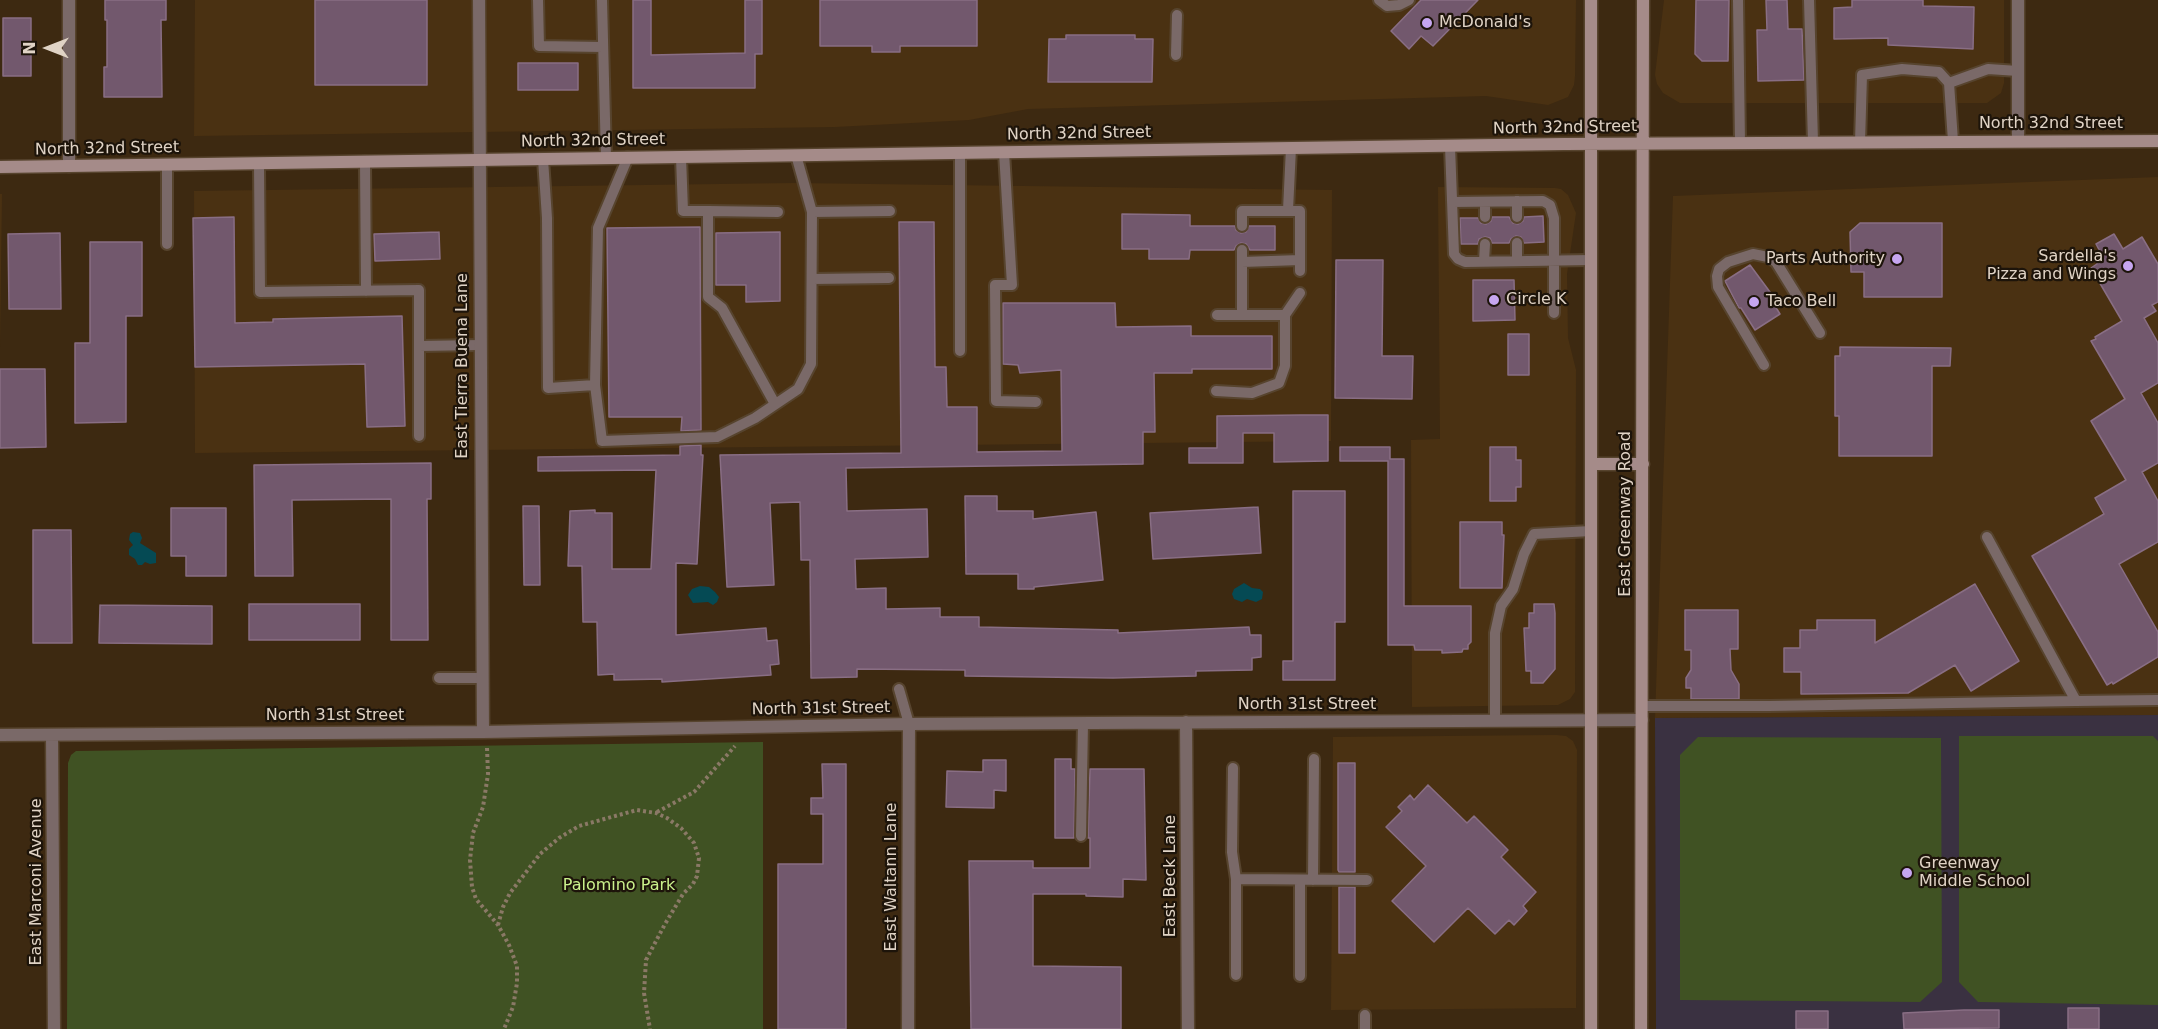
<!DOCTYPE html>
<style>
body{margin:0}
#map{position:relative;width:2158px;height:1029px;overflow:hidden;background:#3d2911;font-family:"DejaVu Sans",sans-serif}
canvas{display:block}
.north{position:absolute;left:18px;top:18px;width:60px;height:60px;-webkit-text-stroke:4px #1d140a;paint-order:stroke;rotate:270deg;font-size:16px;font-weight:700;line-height:24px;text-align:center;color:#e0d3c5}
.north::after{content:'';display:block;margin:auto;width:21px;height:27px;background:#e0d3c5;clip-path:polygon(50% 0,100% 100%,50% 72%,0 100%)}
</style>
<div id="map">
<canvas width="2158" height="1029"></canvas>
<div class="north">N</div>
</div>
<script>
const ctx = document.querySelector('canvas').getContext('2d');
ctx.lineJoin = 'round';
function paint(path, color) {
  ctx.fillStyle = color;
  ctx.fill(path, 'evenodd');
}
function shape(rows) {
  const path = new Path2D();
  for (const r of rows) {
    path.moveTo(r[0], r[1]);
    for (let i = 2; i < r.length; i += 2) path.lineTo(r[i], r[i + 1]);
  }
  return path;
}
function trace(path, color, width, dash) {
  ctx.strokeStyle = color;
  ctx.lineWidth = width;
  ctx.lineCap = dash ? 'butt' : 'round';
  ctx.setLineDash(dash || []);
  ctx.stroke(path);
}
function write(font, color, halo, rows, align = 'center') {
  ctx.font = font + ' "DejaVu Sans",sans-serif';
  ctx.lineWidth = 4.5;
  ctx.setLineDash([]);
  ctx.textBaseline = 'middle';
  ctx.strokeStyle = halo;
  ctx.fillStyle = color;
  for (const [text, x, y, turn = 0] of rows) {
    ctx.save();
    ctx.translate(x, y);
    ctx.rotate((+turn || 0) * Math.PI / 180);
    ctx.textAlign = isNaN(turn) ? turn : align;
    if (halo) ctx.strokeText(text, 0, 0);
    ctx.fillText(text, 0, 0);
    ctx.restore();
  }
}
paint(shape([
 [195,0,1576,0,1575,76,1574,85,1568,97,1548,105,1486,96,1028,109,969,120,835,127,194,136],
 [1664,0,2004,0,2004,83,2001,93,1987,103,1680,103,1663,93,1657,84,1655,75],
 [2158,177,2158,715,1655,718,1673,196],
 [794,183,1332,190,1331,441,195,453,194,191],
 [1438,187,1555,188,1561,189,1568,195,1576,213,1567,274,1568,338,1576,370,1575,684,1575,692,1570,699,1558,705,1412,707,1411,440,1440,439],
 [0,194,2,194,0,347],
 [1556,735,1566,736,1573,741,1577,750,1576,1008,1331,1010,1333,737]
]), '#4a3112');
paint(shape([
 [2158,715,2158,1029,1656,1029,1655,718]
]), '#3a3141');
paint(shape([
 [1959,736,2153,736,2158,741,2158,1005,1978,1002,1959,982],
 [1698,737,1941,738,1942,982,1920,1002,1680,1000,1680,755],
 [763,742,763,1029,67,1029,68,763,71,755,76,751]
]), '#405223');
paint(shape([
 [133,532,140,533,142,538,140,543,156,553,156,563,150,564,145,562,142,565,138,565,135,559,129,555,129,549,133,545,129,540,130,534],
 [1244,583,1252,588,1260,589,1263,592,1262,599,1256,602,1247,599,1242,602,1234,599,1232,594,1234,589],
 [700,586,709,587,715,592,719,597,717,602,713,605,708,602,693,603,688,595,692,589]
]), '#054a54');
const building = shape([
 [105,0,166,0,166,20,161,20,162,97,104,97,104,67,107,67,107,20,105,20,105,0],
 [315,0,427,0,427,85,315,85,315,0],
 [633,0,651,0,651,55,745,53,745,0,762,0,762,54,755,54,755,88,633,88,633,0],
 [820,0,977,0,977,46,900,46,900,52,872,52,872,46,820,46,820,0],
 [1421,0,1478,0,1433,46,1421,36,1409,49,1391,31,1421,0],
 [1696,0,1729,0,1728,61,1702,61,1695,54,1696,0],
 [1766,0,1787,0,1788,29,1802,29,1804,80,1758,81,1757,30,1767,30,1766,0],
 [1852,0,1923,0,1923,6,1974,7,1973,49,1888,45,1888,38,1834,39,1834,8,1852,7,1852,0],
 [3,18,31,18,31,76,3,76,3,18],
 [1066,35,1135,35,1135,39,1153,39,1152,82,1048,82,1049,39,1066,39,1066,35],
 [518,63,578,63,578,90,518,90,518,63],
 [1122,214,1190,215,1190,226,1235,226,1236,230,1241,233,1246,232,1249,226,1275,226,1275,250,1250,250,1246,244,1241,243,1236,246,1234,250,1190,250,1189,259,1149,259,1149,249,1122,249,1122,214],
 [1543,216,1544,242,1524,243,1521,237,1516,236,1511,239,1509,243,1492,243,1490,238,1485,237,1479,239,1478,244,1461,244,1460,218,1478,218,1481,223,1486,224,1491,221,1492,217,1509,217,1513,223,1518,224,1523,221,1524,217,1543,216],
 [234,217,235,323,273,322,273,319,402,316,405,426,367,427,365,364,195,367,193,218,234,217],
 [899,222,934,222,935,367,946,367,947,407,977,407,977,452,1062,451,1061,370,1020,373,1018,365,1003,364,1003,303,1115,303,1116,327,1191,326,1191,336,1272,336,1272,369,1192,369,1192,373,1154,373,1155,432,1143,432,1143,464,846,468,847,511,927,509,928,557,855,559,856,589,886,588,886,609,940,608,940,617,979,617,979,627,1118,630,1118,633,1249,627,1250,635,1261,635,1261,657,1252,658,1252,670,1196,671,1196,676,1113,678,965,676,965,670,857,669,857,677,811,678,810,560,801,560,800,502,770,503,774,585,727,587,720,455,901,453,899,222],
 [1860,223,1942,223,1942,297,1864,297,1864,272,1851,272,1850,232,1860,223],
 [700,227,701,430,681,431,682,417,609,417,607,228,700,227],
 [439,232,440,259,375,261,374,234,439,232],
 [780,232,780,301,746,302,746,285,716,285,716,233,780,232],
 [60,233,61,309,9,309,8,234,60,233],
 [2114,234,2123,249,2142,237,2158,264,2158,302,2152,305,2156,311,2144,318,2158,343,2158,383,2141,393,2158,423,2158,463,2142,472,2158,501,2158,542,2119,564,2158,632,2158,657,2113,684,2112,682,2107,685,2032,556,2104,514,2095,498,2126,480,2091,421,2125,399,2091,341,2096,339,2095,337,2122,321,2091,268,2104,259,2096,244,2114,234],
 [90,242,142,242,142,316,126,316,126,422,75,423,75,343,90,343,90,242],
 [1336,260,1383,260,1382,356,1413,356,1412,399,1335,398,1336,260],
 [1750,265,1770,292,1767,293,1780,314,1755,330,1741,308,1739,308,1725,281,1750,265],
 [1473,280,1514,280,1515,320,1473,321,1473,280],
 [1508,334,1529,334,1529,375,1508,375,1508,334],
 [1840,347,1951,348,1950,366,1932,366,1932,456,1839,456,1839,416,1835,416,1835,356,1840,356,1840,347],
 [0,369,45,369,46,447,0,448,0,369],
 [1301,415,1328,415,1328,461,1274,462,1274,433,1243,433,1243,463,1189,463,1189,448,1217,448,1217,416,1301,415],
 [701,445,701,455,703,455,697,564,676,563,676,635,766,628,767,641,777,640,779,664,770,665,771,675,662,682,662,679,614,680,614,674,598,675,597,622,583,622,582,566,568,566,570,511,595,510,595,513,612,513,612,569,651,569,656,470,538,471,538,457,680,455,680,446,701,445],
 [1340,447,1390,447,1390,459,1404,459,1404,606,1471,606,1471,642,1468,645,1468,649,1463,649,1462,652,1442,653,1442,650,1415,650,1414,645,1388,645,1388,461,1340,461,1340,447],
 [1490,447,1516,447,1516,460,1521,460,1521,487,1516,487,1516,501,1490,501,1490,447],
 [431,463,431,499,427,499,428,640,391,640,391,499,292,500,293,576,255,576,254,465,431,463],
 [1293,491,1345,491,1345,622,1335,622,1335,680,1283,680,1283,661,1293,661,1293,491],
 [965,496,997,496,997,511,1033,511,1033,519,1096,512,1103,580,1034,587,1034,589,1018,589,1018,574,966,574,965,496],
 [523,506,539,506,540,585,524,585,523,506],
 [1258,507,1261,553,1153,559,1150,513,1258,507],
 [171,508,226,508,226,576,186,576,186,556,171,556,171,508],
 [1460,522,1502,522,1502,535,1504,535,1502,588,1460,588,1460,522],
 [33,530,71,530,72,643,33,643,33,530],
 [1975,584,2019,661,1971,691,1955,665,1908,693,1801,694,1801,672,1784,672,1784,648,1800,648,1800,630,1817,630,1817,620,1875,620,1875,643,1975,584],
 [249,604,360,604,360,640,249,640,249,604],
 [1534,604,1554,604,1555,613,1555,669,1543,683,1531,683,1531,671,1526,671,1524,628,1529,628,1529,613,1534,613,1534,604],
 [100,605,212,606,212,644,99,643,100,605],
 [1685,610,1738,610,1738,649,1730,649,1731,670,1739,684,1739,699,1691,699,1691,688,1686,688,1686,678,1691,670,1691,650,1685,650,1685,610],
 [1055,759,1071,759,1071,769,1075,769,1074,838,1055,838,1055,759],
 [983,760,1006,760,1006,791,994,790,994,808,946,807,947,771,983,772,983,760],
 [1338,763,1355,763,1355,872,1339,872,1338,870,1338,763],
 [822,764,846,764,846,1029,778,1029,778,864,823,864,823,814,811,814,811,798,823,798,822,764],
 [1090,769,1144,769,1146,880,1123,879,1123,897,1086,896,1086,894,1033,894,1033,966,1121,967,1121,1029,971,1029,969,861,1033,861,1033,868,1090,868,1090,838,1088,838,1090,769],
 [1428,785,1467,823,1474,816,1508,850,1501,857,1536,892,1523,906,1527,911,1514,925,1509,920,1495,934,1468,908,1434,942,1392,901,1426,866,1386,827,1402,811,1398,807,1410,795,1414,800,1428,785],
 [1339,887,1355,887,1355,953,1339,953,1339,887],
 [2068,1008,2099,1008,2099,1029,2068,1029,2068,1008],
 [1964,1010,1999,1010,1999,1028,1904,1029,1903,1013,1964,1010],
 [1796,1011,1828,1011,1828,1029,1796,1029,1796,1011]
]);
paint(building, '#72586d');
trace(building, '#896e84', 1.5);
const lane = shape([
 [538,0,539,46,603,47],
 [602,0,606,158],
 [1379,0,1387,6,1399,5,1409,0],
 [1738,0,1740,143],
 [1809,0,1813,142],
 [1176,55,1177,15],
 [1949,83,1988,69,2018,71],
 [1860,142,1862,75,1902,69,1939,72,1949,83,1953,141],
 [1450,146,1454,254,1458,259,1465,262,1591,260],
 [1004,152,1012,285,995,285,996,401,1036,402],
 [960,153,960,351],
 [796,155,812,212,890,211],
 [681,157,683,211,708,211,708,297,722,308,775,404],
 [543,159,547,218,548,388,595,385,598,228,628,157],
 [365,161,366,291],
 [259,163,260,292,419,290,419,436],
 [167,164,167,244],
 [1517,201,1517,217],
 [1452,202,1543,201,1550,205,1554,218,1554,313],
 [1485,202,1485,217],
 [1288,210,1291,148],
 [708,211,778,212],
 [1242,226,1242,211,1300,211,1300,271],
 [1517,243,1517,261],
 [1242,250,1242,315],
 [1484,261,1485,244],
 [1242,262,1300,260],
 [812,279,889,278],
 [1217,315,1285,315,1300,293],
 [419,346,480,345],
 [1764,365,1718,287,1717,276,1719,269,1728,262,1753,254,1768,257,1776,262,1820,333],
 [595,385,602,441,717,437,755,418,798,389,811,364,812,212],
 [1216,391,1252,393,1279,383,1285,366,1285,315],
 [1987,537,2076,701,2158,700],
 [439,678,482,678],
 [899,689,909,724],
 [1642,706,1769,706,2076,701],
 [1495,720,1495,633,1501,606,1513,589,1524,554,1534,534,1591,531],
 [1233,768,1232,852,1236,879],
 [1081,836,1083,723],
 [1300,880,1300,976],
 [1313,880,1314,759],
 [1236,975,1236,879,1367,880],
 [1365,1015,1365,1029]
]);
const street = shape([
 [69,0,69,166],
 [479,0,483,732],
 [2018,141,2018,0],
 [1186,722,1188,1029],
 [0,735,483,732,909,724,1642,720],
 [52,735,54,1029],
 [908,1029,909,724]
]);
const secondary = shape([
 [1591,0,1591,1029],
 [0,167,1564,144,2158,141],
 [1591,464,1643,464],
 [1641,1029,1643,0]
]);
trace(lane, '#57442e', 14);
trace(street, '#57442e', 15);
trace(secondary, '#57442e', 15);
trace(shape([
 [487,748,488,774,483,807,473,833,470,860,472,887,476,899,498,925,509,945,517,966,517,983,513,1007,504,1029],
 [657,812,694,792,735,746],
 [498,925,503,907,510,893,540,854,559,838,579,826,637,810,656,813,667,818,681,828,694,843,699,858,697,876,693,884,683,894,665,924,646,960,644,993,650,1029]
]), '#8a7966', 4, [3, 3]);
trace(lane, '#7a6968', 10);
trace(street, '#7a6968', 12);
trace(secondary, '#a58b89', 12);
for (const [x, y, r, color] of [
 [1427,23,6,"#c6a6f0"],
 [1897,259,6,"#c6a6f0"],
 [2128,266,6,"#c6a6f0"],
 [1494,300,6,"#c6a6f0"],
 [1754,302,6,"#c6a6f0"],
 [1907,873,6,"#c6a6f0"]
]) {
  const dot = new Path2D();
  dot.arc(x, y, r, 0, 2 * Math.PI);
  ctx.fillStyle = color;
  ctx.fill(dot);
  trace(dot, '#1d140a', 2);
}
write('16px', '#e0d3c5', '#1d140a', [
 ["McDonald's",1439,23],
 ["Sardella's",2116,257,"right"],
 ["Pizza and Wings",2116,275,"right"],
 ["Parts Authority",1885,259,"right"],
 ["Circle K",1506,300],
 ["Taco Bell",1766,302],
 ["Greenway",1919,864],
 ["Middle School",1919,882]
], 'left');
write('16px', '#e0d3c5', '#1d140a', [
 ["North 32nd Street",2051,124],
 ["North 32nd Street",1565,128,-1],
 ["North 32nd Street",1079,134,-1],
 ["North 32nd Street",593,141,-1],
 ["North 32nd Street",107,149,-1],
 ["East Tierra Buena Lane",463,366,-90],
 ["East Greenway Road",1626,514,-90],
 ["North 31st Street",1307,705],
 ["North 31st Street",821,709,-1],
 ["North 31st Street",335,716],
 ["East Beck Lane",1171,876,-90],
 ["East Waltann Lane",892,877,-90],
 ["East Marconi Avenue",37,882,-90]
]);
write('16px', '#caf18c', '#1d140a', [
 ["Palomino Park",619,886]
]);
</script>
